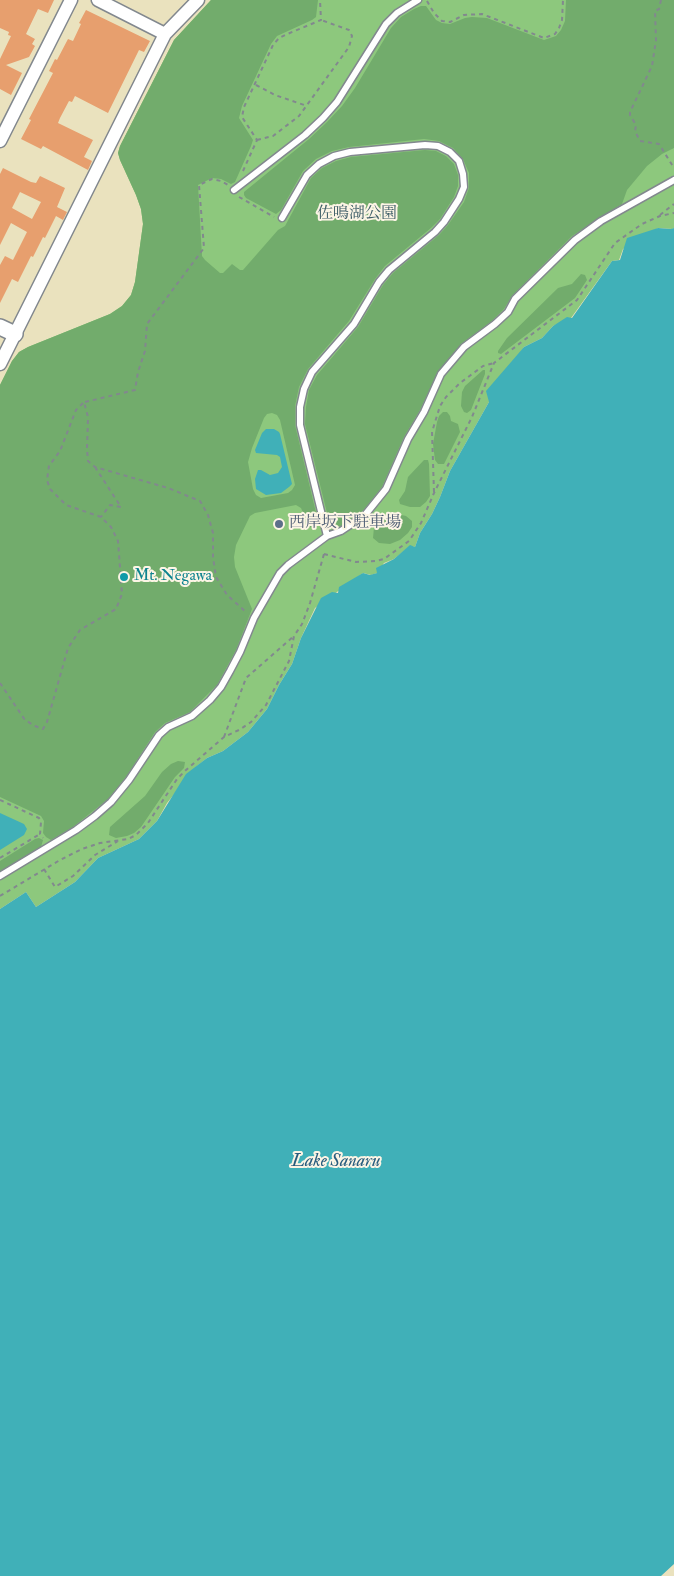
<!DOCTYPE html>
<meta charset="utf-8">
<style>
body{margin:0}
canvas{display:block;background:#eae2be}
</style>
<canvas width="674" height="1576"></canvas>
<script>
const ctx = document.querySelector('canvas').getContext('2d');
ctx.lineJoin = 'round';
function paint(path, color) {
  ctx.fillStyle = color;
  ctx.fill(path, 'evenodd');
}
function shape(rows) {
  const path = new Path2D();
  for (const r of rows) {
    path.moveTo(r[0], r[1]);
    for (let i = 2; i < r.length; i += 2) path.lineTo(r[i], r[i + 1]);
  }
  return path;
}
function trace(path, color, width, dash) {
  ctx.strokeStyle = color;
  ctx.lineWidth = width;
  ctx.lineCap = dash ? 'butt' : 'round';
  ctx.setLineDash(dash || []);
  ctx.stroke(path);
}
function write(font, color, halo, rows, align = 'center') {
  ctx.font = font + ' "IM FELL Double Pica","Noto Serif JP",serif';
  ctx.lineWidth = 4;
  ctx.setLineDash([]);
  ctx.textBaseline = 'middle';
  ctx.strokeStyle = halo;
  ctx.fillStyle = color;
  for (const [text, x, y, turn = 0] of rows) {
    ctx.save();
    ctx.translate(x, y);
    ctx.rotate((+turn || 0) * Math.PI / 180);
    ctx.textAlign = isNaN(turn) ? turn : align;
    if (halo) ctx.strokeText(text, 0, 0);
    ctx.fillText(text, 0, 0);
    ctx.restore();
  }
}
paint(shape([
 [211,0,674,0,674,228,672,229,658,228,623,249,619,260,612,261,571,318,553,326,542,338,524,347,489,402,450,471,440,497,432,514,420,533,415,547,410,546,394,559,384,563,377,573,371,575,363,573,315,608,301,638,292,664,279,685,267,709,248,732,223,751,207,758,197,766,167,803,157,821,139,839,98,858,75,882,36,907,26,892,0,909,0,385,12,361,19,352,28,347,110,314,122,306,131,295,135,282,143,224,141,209,136,195,120,160,118,153,120,146,174,40]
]), '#8dc87d');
paint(shape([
 [211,0,318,0,316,17,312,20,277,36,271,44,242,106,239,118,253,140,251,146,235,182,231,184,221,179,212,178,198,185,202,256,205,260,220,273,223,273,232,264,240,270,243,270,278,230,285,226,311,178,322,168,336,161,351,157,425,150,436,151,446,156,454,164,458,175,458,186,454,197,440,219,431,228,385,266,375,279,349,321,308,369,299,387,295,406,295,425,318,521,317,525,314,528,309,527,301,508,296,505,255,513,250,516,236,545,234,557,235,567,252,609,236,650,217,685,190,712,165,723,155,732,126,777,108,799,73,827,51,840,46,837,43,833,44,821,41,816,0,797,0,385,12,361,19,352,28,347,110,314,122,306,131,295,135,282,143,224,141,209,136,195,120,160,118,153,120,146,174,40],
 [272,413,277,415,280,420,295,485,292,490,288,493,261,498,256,495,253,489,248,462,252,448,264,418,267,414],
 [566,0,674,0,674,148,662,154,647,166,627,190,622,204,572,236,512,296,504,309,492,321,461,344,438,372,420,410,404,437,382,487,362,512,341,526,336,527,331,525,329,521,305,424,306,407,309,390,317,375,358,327,383,285,393,273,439,235,448,225,464,202,469,188,469,173,463,159,453,148,439,141,424,139,349,147,332,151,316,159,303,171,281,210,276,214,246,198,244,195,244,192,309,139,327,122,342,106,355,88,391,28,401,17,414,9,421,6,426,6,436,20,442,23,450,24,465,18,472,17,487,18,544,40,556,36,561,30,565,21],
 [581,274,585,275,587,280,575,298,501,354,498,353,498,351,507,338,558,288,572,284],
 [483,370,485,370,485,374,471,410,467,413,464,412,461,406,462,392,465,386],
 [443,412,447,412,450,416,451,421,458,424,460,432,444,464,438,464,435,460,433,444,437,422,439,416],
 [424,460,428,460,429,464,430,496,426,502,420,507,410,507,400,504,399,500,405,491,408,477],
 [392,513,406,516,412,521,412,527,408,533,400,540,390,544,379,543,373,538,374,527,381,518,386,517],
 [178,761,185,762,184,768,175,777,141,827,134,833,127,836,116,838,109,835,110,827,145,796,162,772,171,764],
 [39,838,43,840,41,847,0,872,0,861,35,839]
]), '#72ac6c');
paint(shape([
 [658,228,671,229,674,228,674,1564,661,1576,0,1576,0,909,26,892,36,907,75,882,98,858,139,839,157,821,186,774,207,758,223,751,248,732,267,709,279,685,292,664,301,638,321,598,332,592,338,593,339,587,363,573,370,575,377,573,376,568,394,559,410,545,415,547,420,533,432,514,440,497,450,471,489,402,486,391,524,347,542,338,553,326,567,317,572,318,612,261,620,260,627,238],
 [266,429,274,429,279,432,280,434,292,484,289,487,281,493,266,495,256,489,255,479,258,470,261,470,270,475,278,473,282,467,280,457,277,455,256,453,255,450,262,433],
 [0,813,24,824,27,829,24,835,0,850]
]), '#40b0b8');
paint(shape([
 [0,0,54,0,48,13,38,9,26,34,35,39,32,44,35,46,29,57,6,65,22,73,11,95,0,89,0,59,11,36,8,35,9,32,0,28],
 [86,10,150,41,144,52,139,50,108,113,75,96,72,102,69,101,60,118,58,123,93,140,84,157,92,161,88,170,43,146,41,149,21,139,31,120,29,119,53,73,49,71,55,59,57,60,68,39,73,41,81,24,79,23],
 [3,168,31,182,36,183,40,176,65,188,57,207,67,212,63,220,56,216,45,238,43,237,33,257,31,256,18,282,12,279,0,303,0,265,5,256,13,260,27,232,11,223,0,245,0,174],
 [20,192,41,202,32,219,12,208]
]), '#e79f6e');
const service = shape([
 [234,190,305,135,323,118,337,102,386,24,397,13,418,0],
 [282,218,307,175,319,164,334,156,350,152,425,145,438,146,450,152,459,161,463,174,464,187,459,199,444,222,435,232,389,270,379,282,354,324,312,372,304,389,300,407,300,425,327,536],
 [0,876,76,830,95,816,111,802,129,780,159,735,168,727,192,716,210,700,221,687,230,671,240,652,254,618,280,573,288,565,327,536,341,531,365,515,386,489,408,439,424,412,441,374,464,347,495,324,508,312,515,299,575,240,601,221,674,180]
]);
const minor = shape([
 [98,0,165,34],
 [0,141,71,0],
 [0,364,165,34,198,0]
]);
const tertiary = shape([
 [0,327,15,334]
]);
trace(service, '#82888e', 9);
trace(minor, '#82888e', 15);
trace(tertiary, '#82888e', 18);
trace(shape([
 [661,0,659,9,655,11,656,40,652,66,630,112,630,115,636,125,635,131,640,141,659,144,674,168],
 [427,1,434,13,442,21,450,22,464,15,482,14,544,38,555,34,559,28,562,20,563,0],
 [256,85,275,95,307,106],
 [257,140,273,136,299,116,349,47,352,36,349,30,321,20],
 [243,171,257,140,242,117,244,107,273,45,279,38,285,35,321,20,320,0],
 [239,197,274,217],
 [660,215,674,204],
 [85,402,135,390,138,372,145,351,147,324,204,248,199,185,212,179,221,181,228,185],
 [95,467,121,507,110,505,101,517],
 [434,492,432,432,440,406,446,397,460,383,483,366,494,363],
 [324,554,356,562,376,561,384,559,409,541,421,523,434,493,472,417,494,363,577,300,615,243,642,224,660,216,674,213],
 [0,683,25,720,35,726,43,729,47,722,68,648,80,630,116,609,122,594,118,541,111,527,101,517,66,505,50,489,47,480,49,466,60,451,76,410,84,402,88,417,87,449,88,461,95,467,168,488,200,501,208,515,213,533,213,557,216,577,227,595,246,612],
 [224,737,246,678,294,636],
 [0,800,39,818,41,822,40,834,43,838],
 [0,858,40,834],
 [44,869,55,887,73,876,95,855,118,841],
 [0,896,60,860,82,849,100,843,128,839,136,835,148,823,177,779,186,770,224,737,239,730,251,722,266,705,289,661,294,636,302,624,310,603,324,554]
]), '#82888e', 2, [4, 4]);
trace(service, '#fff', 6);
trace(minor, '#fff', 12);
trace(tertiary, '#fff', 15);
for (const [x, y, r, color] of [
 [279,524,5,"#5c6f8a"],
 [124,577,5,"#0f9aa8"]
]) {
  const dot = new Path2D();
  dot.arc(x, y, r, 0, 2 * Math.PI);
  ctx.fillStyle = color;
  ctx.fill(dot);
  trace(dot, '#fcf5e5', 2);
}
write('16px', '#3d5d67', '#fcf5e5', [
 ["佐鳴湖公園",357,215]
]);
write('16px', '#4e5e75', '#fcf5e5', [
 ["西岸坂下駐車場",289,524]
], 'left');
write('16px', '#0d838f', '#fcf5e5', [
 ["Mt. Negawa",134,577]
], 'left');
write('italic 18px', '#285c7e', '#fcf5e5', [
 ["Lake Sanaru",336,1162]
]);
</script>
